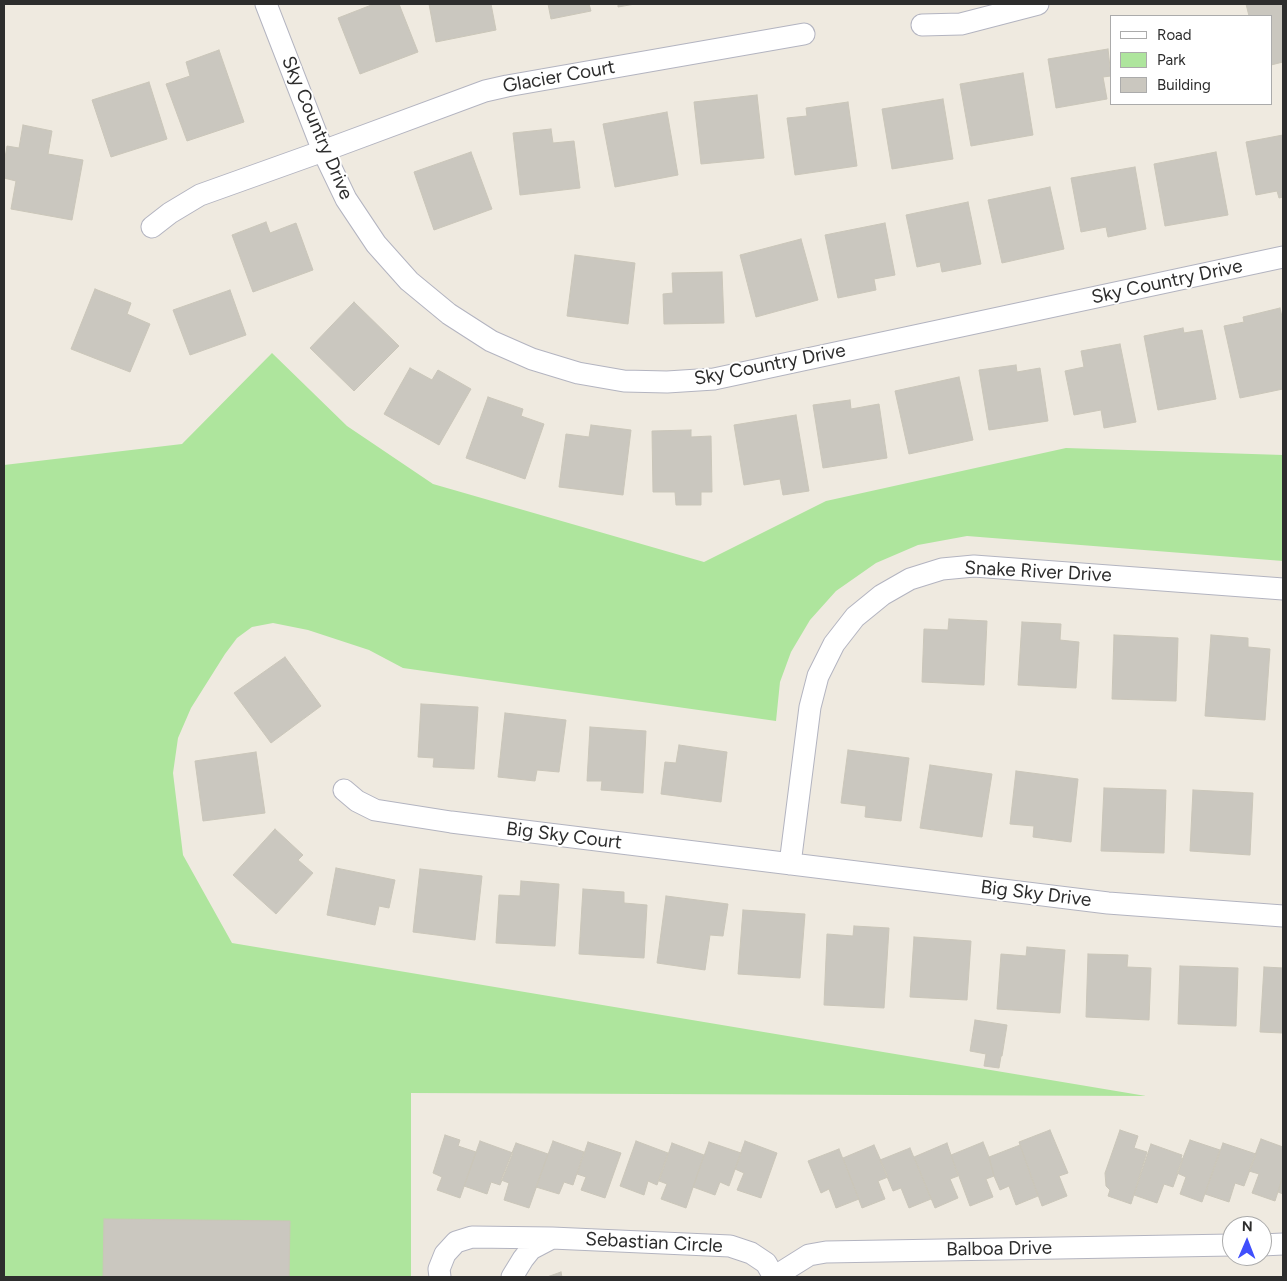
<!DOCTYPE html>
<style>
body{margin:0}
#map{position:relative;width:1287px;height:1281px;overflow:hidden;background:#efeae0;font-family:Figtree,sans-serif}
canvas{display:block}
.frame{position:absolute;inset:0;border:5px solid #2d2d2d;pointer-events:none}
.legend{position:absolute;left:1110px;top:15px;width:162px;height:90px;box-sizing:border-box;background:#fff;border:1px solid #ababab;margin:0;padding:6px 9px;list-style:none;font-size:15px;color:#2d2d2d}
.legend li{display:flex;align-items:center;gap:10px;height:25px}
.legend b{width:25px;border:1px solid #ababab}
.north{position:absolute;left:1222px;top:1216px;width:50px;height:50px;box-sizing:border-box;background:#fff;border:1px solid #ababab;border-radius:50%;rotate:1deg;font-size:14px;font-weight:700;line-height:20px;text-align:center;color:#2d2d2d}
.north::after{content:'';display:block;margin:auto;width:18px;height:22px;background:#404ffc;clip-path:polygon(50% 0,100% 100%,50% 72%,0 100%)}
</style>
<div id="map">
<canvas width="1287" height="1281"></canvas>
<div class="frame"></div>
<ul class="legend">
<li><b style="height:6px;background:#fff"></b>Road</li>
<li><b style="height:14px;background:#aee59d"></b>Park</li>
<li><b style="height:14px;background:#cac7bf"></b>Building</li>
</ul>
<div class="north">N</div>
</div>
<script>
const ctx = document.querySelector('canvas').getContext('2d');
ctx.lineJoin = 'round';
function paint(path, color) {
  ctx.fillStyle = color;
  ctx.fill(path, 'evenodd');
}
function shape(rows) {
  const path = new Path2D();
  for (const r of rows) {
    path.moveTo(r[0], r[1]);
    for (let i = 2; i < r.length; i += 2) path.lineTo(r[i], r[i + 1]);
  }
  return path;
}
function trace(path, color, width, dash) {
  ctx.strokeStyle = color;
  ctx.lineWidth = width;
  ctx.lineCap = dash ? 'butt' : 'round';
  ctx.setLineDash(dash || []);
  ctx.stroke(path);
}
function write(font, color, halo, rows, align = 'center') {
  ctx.font = font + ' Figtree,sans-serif';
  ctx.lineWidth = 4;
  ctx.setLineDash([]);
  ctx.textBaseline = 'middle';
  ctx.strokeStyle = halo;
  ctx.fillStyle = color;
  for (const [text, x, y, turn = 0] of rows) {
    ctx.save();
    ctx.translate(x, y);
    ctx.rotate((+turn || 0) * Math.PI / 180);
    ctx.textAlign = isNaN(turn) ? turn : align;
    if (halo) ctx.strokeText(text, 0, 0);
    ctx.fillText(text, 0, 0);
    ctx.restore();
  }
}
paint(shape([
 [272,353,347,426,433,484,704,562,826,501,1066,448,1283,455,1283,561,967,536,918,545,876,563,836,591,810,620,791,652,780,682,776,721,403,668,369,650,308,630,273,623,252,627,237,638,225,654,191,708,178,738,173,773,183,855,232,943,1146,1096,411,1093,411,1277,4,1277,4,465,182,444]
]), '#aee59d');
const building = shape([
 [374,4,399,4,418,52,360,74,338,18,374,4],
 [429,4,491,4,496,30,436,42,429,4],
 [548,4,589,4,591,11,551,19,548,4],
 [618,4,635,4,618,7,618,4],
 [1246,4,1283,4,1283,62,1271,65,1271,16,1249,16,1246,4],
 [1108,49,1111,76,1103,77,1107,99,1056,108,1048,59,1108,49],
 [219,50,244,122,187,141,166,84,190,76,186,62,219,50],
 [1023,73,1033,135,971,146,960,84,1023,73],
 [149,82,167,139,111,157,92,100,149,82],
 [757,95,764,158,701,164,694,102,757,95],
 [943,99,953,159,892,169,882,109,943,99],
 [848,102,857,166,795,175,787,118,807,116,806,108,848,102],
 [667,112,678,175,615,187,603,124,667,112],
 [23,125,52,131,48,154,83,160,72,220,11,209,16,181,4,178,4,164,7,146,19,148,23,125],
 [551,129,553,143,574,141,580,188,520,195,513,133,551,129],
 [1283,135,1283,197,1279,198,1277,191,1256,195,1246,142,1283,135],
 [471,152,492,209,434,230,414,172,471,152],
 [1216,152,1228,215,1165,226,1154,164,1216,152],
 [1135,167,1146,229,1108,237,1106,227,1081,232,1071,178,1135,167],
 [1050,187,1064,249,1002,263,988,200,1050,187],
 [968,202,981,264,942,272,940,262,917,267,906,215,968,202],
 [266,222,270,233,296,223,313,270,253,292,232,235,266,222],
 [885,223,895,275,874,279,876,290,838,298,825,235,885,223],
 [801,239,818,300,756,317,740,255,801,239],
 [575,255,635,263,628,324,567,316,575,255],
 [722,272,724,323,664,324,663,294,673,293,672,273,722,272],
 [95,289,131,303,127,314,150,324,130,372,71,349,95,289],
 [230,290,246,335,190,355,173,310,230,290],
 [354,302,399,346,354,391,310,348,354,302],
 [1280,308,1283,321,1283,389,1240,398,1224,326,1244,322,1243,317,1280,308],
 [1183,328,1184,333,1202,330,1216,399,1158,410,1144,336,1183,328],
 [1120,344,1136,422,1104,428,1101,410,1074,415,1065,371,1084,367,1081,351,1120,344],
 [1016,365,1017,372,1040,368,1048,421,989,430,979,370,1016,365],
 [410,368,432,380,438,370,471,389,439,445,384,414,410,368],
 [959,377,973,440,909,454,895,391,959,377],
 [488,397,523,409,521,416,544,424,525,479,466,458,488,397],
 [850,400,851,409,879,404,887,458,823,468,813,405,850,400],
 [796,415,809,491,783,495,780,479,744,485,734,425,796,415],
 [591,425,631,430,623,495,559,487,566,434,589,437,591,425],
 [691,430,691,437,711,436,712,492,701,492,701,505,676,505,675,492,653,492,652,431,691,430],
 [949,619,987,621,984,685,922,682,924,629,948,630,949,619],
 [1022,622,1061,624,1060,640,1079,642,1076,688,1018,685,1022,622],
 [1114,635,1178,638,1176,701,1112,699,1114,635],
 [1211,635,1248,638,1248,647,1270,649,1265,720,1205,716,1211,635],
 [285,657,321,706,271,743,234,693,285,657],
 [421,704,478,707,474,769,433,767,434,758,418,757,421,704],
 [505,713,566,720,559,772,537,770,535,781,498,777,505,713],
 [590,727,646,731,643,793,601,790,602,781,587,781,590,727],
 [679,745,727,752,721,802,661,794,665,762,676,763,679,745],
 [848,750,909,758,901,821,865,817,866,806,841,803,848,750],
 [256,752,265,813,203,821,195,761,256,752],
 [930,765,992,774,982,837,920,828,930,765],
 [1016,771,1078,779,1071,842,1033,837,1034,826,1010,824,1016,771],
 [1104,788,1166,790,1164,853,1101,851,1104,788],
 [1193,790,1253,793,1250,855,1190,851,1193,790],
 [275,829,303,855,298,860,313,873,276,914,233,875,275,829],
 [336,868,395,880,389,908,379,906,375,925,327,915,336,868],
 [420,869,482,876,475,940,413,932,420,869],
 [521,881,559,884,555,946,496,943,499,895,520,896,521,881],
 [583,889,624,892,624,903,647,905,644,958,579,954,583,889],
 [666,896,728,904,723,936,710,935,705,970,657,963,666,896],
 [743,910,805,914,800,978,738,974,743,910],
 [854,926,889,928,884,1008,824,1005,827,934,853,936,854,926],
 [914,937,971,941,967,1000,910,997,914,937],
 [1027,947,1065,950,1060,1013,997,1009,1001,954,1026,956,1027,947],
 [1088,954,1128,955,1127,967,1151,968,1149,1020,1086,1017,1088,954],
 [1180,966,1238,968,1236,1026,1178,1024,1180,966],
 [1264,967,1283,968,1283,1033,1260,1032,1264,967],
 [975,1020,1007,1025,1002,1056,1001,1056,999,1068,984,1066,986,1054,970,1051,975,1020],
 [1050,1130,1068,1173,1059,1176,1067,1196,1042,1206,1019,1142,1050,1130],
 [1120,1130,1138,1136,1134,1148,1147,1152,1131,1204,1108,1196,1110,1190,1106,1186,1105,1173,1120,1130],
 [445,1135,460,1140,458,1146,476,1152,460,1198,437,1190,442,1177,433,1173,445,1135],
 [1261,1139,1283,1147,1283,1176,1275,1201,1252,1193,1259,1174,1249,1171,1261,1139],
 [1190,1140,1220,1150,1202,1202,1180,1194,1186,1177,1177,1173,1190,1140],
 [480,1141,513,1153,500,1185,491,1182,487,1194,464,1186,480,1141],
 [553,1141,584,1152,573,1185,564,1182,559,1194,536,1187,553,1141],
 [636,1141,668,1153,657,1185,648,1181,644,1195,620,1186,636,1141],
 [745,1141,777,1153,761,1198,737,1190,744,1173,735,1169,745,1141],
 [588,1142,621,1153,605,1198,581,1190,586,1177,577,1174,588,1142],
 [709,1142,741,1153,729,1186,720,1182,715,1195,693,1187,709,1142],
 [983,1142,989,1157,994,1176,986,1179,993,1197,970,1206,951,1155,983,1142],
 [516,1143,548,1154,529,1208,504,1200,509,1183,501,1180,516,1143],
 [672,1143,704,1155,686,1208,661,1199,667,1184,659,1181,672,1143],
 [947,1143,958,1176,950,1179,958,1198,935,1208,914,1157,947,1143],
 [1223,1143,1256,1154,1244,1186,1235,1183,1229,1202,1205,1194,1223,1143],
 [1151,1144,1182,1155,1181,1158,1183,1159,1173,1187,1164,1184,1157,1203,1134,1195,1151,1144],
 [874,1145,888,1177,878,1181,885,1199,862,1208,843,1158,874,1145],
 [1020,1145,1038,1196,1016,1205,1009,1186,1000,1190,994,1176,989,1157,1020,1145],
 [910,1148,931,1199,909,1208,901,1188,893,1191,880,1160,910,1148],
 [839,1149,859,1199,836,1208,829,1189,821,1193,808,1161,839,1149],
 [1283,1176,1283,1194,1278,1192,1283,1176],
 [104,1219,290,1221,289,1277,103,1277,104,1219],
 [561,1272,562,1277,547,1277,561,1272]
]);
paint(building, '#cac7bf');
trace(building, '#cac6b9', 1);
const street = shape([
 [266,4,323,151,346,199,376,244,409,281,449,314,491,341,532,359,578,373,624,381,667,382,714,379,1283,257],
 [922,25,961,24,1038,4],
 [152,227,170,213,200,195,323,151,485,91,507,86,804,34],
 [344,790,357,801,375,810,451,822,1108,903,1283,916],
 [790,864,810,707,818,676,834,644,855,617,882,595,910,579,942,569,974,566,1283,589],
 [552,1238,730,1246,751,1253,766,1263,774,1277],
 [1262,1245,1283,1244],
 [440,1277,439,1269,445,1254,456,1242,472,1237,552,1238,531,1249,523,1259,512,1277],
 [774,1277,809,1255,826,1252,1232,1245]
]);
trace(street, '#b3b4c0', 23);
trace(street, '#fff', 21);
write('19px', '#2d2d2d', '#fff', [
 ["Glacier Court",559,77,-10],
 ["Sky Country Drive",317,128,67],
 ["Sky Country Drive",1167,282,-12],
 ["Sky Country Drive",770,365,-11],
 ["Snake River Drive",1038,572,3],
 ["Big Sky Court",564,836,7],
 ["Big Sky Drive",1036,894,7],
 ["Sebastian Circle",654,1243,3],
 ["Balboa Drive",999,1249,-1]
]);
</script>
